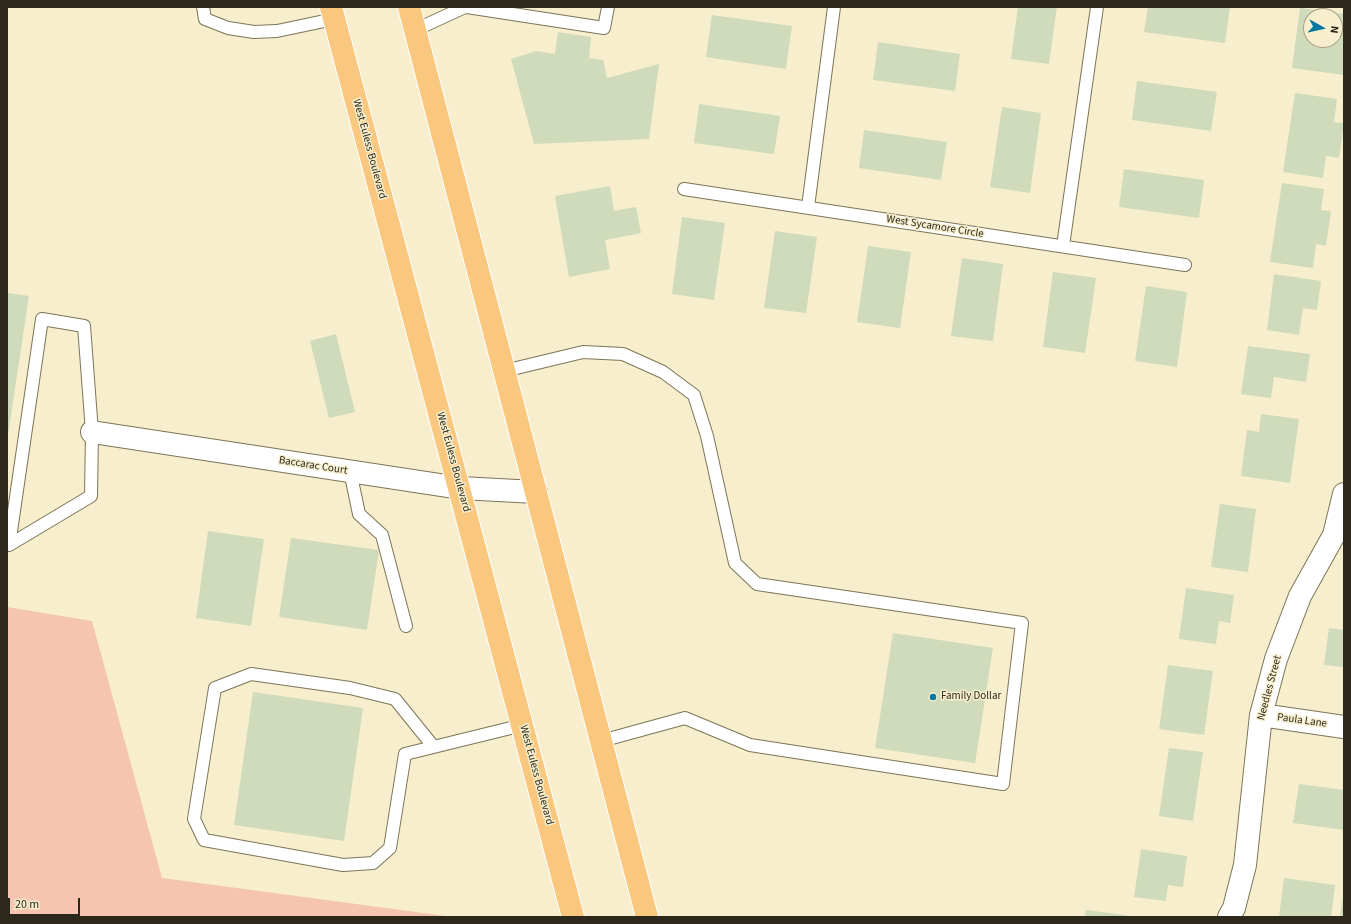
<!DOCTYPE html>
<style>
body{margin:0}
#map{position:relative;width:1351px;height:924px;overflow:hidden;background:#f6eecc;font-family:"Source Sans 3",sans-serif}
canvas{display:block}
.frame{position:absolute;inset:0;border:8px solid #2c291c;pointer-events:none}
.north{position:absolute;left:1303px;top:8px;width:40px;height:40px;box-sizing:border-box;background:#f6eecc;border:1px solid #a59f86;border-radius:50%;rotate:98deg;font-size:11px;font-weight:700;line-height:16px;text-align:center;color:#2c291c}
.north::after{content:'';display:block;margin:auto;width:14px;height:18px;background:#0677a1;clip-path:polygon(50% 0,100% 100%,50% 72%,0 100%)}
.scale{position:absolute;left:8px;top:898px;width:72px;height:18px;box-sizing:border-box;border:2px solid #2c291c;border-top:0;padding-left:5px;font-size:12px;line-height:14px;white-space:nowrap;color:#2c291c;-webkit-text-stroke:3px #f6eecc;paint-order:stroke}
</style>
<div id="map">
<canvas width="1351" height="924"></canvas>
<div class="frame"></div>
<div class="north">N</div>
<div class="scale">20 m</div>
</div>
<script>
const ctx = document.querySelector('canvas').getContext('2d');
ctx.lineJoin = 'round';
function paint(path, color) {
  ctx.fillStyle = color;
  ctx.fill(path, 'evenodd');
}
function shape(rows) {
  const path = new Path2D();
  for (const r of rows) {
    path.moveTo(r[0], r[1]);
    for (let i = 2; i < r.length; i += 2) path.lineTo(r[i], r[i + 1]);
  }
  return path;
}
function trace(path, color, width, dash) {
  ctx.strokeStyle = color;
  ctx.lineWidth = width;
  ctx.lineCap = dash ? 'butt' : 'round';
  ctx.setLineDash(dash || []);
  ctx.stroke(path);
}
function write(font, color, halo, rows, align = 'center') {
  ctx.font = font + ' "Source Sans 3",sans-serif';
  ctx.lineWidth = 3;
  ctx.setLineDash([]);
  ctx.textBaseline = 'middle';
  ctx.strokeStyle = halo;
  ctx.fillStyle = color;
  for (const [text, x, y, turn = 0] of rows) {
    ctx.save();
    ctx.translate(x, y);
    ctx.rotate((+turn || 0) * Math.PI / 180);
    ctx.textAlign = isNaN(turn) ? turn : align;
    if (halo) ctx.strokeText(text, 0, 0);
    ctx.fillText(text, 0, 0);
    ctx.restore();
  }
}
paint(shape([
 [7,607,92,621,162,878,453,917,7,917]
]), '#f5c5b2');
paint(shape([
 [1018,7,1057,7,1049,64,1011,59],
 [1148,7,1230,7,1225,43,1144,32],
 [1300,8,1344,14,1344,75,1292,68],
 [1311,16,1335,16,1335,40,1311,40],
 [712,15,792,26,786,69,706,57],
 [558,32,591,37,589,58,603,60,607,78,659,64,649,139,534,144,511,59,536,51,555,54],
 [878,42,960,54,955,91,873,80],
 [1137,81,1217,92,1211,131,1132,120],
 [1295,93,1337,99,1334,122,1344,123,1339,158,1326,156,1323,178,1283,172],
 [699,104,780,116,774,154,694,143],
 [1002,107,1041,113,1030,193,990,187],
 [864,130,947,142,941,180,859,168],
 [1124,169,1204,180,1199,218,1119,207],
 [1282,183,1324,189,1321,210,1331,211,1326,246,1316,244,1313,268,1270,262],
 [610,186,614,211,636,207,641,233,605,240,610,269,569,277,555,196],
 [682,217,725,223,714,300,672,294],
 [775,231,817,237,806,313,764,308],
 [868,246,911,252,900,328,857,322],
 [962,258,1003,264,993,341,951,336],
 [1053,272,1096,278,1085,353,1043,347],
 [1274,274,1321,281,1317,310,1303,308,1299,335,1267,330],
 [1146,286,1187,292,1177,367,1135,361],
 [7,293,29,296,8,435,7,435],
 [336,334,355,412,329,418,310,341],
 [1248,346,1310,354,1306,382,1274,377,1271,398,1241,394],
 [1261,414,1299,419,1290,483,1241,476,1247,430,1259,432],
 [1220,504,1256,509,1248,572,1211,567],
 [208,531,264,539,251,626,196,618],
 [291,538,379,550,367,630,279,617],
 [1186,588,1234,595,1230,623,1219,621,1216,644,1179,639],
 [1329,628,1344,630,1344,667,1324,665],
 [893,633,993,648,975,763,875,748],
 [1168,665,1213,671,1204,735,1159,729],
 [253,692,363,708,344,841,234,825],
 [1169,748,1203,752,1193,821,1159,816],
 [1299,784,1344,790,1344,830,1293,823],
 [1141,849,1187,856,1183,887,1168,885,1166,901,1134,897],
 [1284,878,1335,885,1331,917,1279,917],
 [1343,897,1344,917,1340,917],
 [1086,910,1131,916,1131,917,1085,917]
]), '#d0dbbb');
const service = shape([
 [203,7,205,19,228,28,254,32,277,31,334,19],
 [467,7,604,28,608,7],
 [415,30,465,7],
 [684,189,1185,265],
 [808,207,834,7],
 [1063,246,1097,7],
 [42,319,84,326,92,432,91,496,9,545,42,319],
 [504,371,583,352,623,354,663,372,694,395,707,436,735,563,757,584,1022,623,1003,784,750,745,685,718,601,741],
 [350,471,359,514,382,535,406,626],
 [433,746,395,699,350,688,251,674,215,688,194,819,204,840,343,865,373,863,390,848,405,754,523,725]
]);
const minor = shape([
 [92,432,460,488,536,492],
 [1261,715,1344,727],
 [1229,917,1234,908,1245,865,1261,715,1276,659,1300,596,1334,535,1344,494]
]);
const primary = shape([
 [331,7,573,917],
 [409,7,647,917]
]);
trace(service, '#7c7557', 14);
trace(minor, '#7c7557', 24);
trace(primary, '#fff', 24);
trace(service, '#fff', 12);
trace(minor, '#fff', 22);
trace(primary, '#fac77f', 22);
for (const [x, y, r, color] of [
 [933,697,4,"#0677a1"]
]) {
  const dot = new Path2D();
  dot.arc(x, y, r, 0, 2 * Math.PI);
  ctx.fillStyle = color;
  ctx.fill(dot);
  trace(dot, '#f6eecc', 1.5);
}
write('11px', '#2c291c', '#f6eecc', [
 ["West Euless Boulevard",369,149,75],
 ["West Sycamore Circle",935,227,9],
 ["West Euless Boulevard",453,462,75],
 ["Baccarac Court",313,466,9],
 ["Needles Street",1270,688,-75],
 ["Paula Lane",1302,721,8],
 ["West Euless Boulevard",536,775,75]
]);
write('11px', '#2c291c', '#f6eecc', [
 ["Family Dollar",941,697]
], 'left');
</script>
